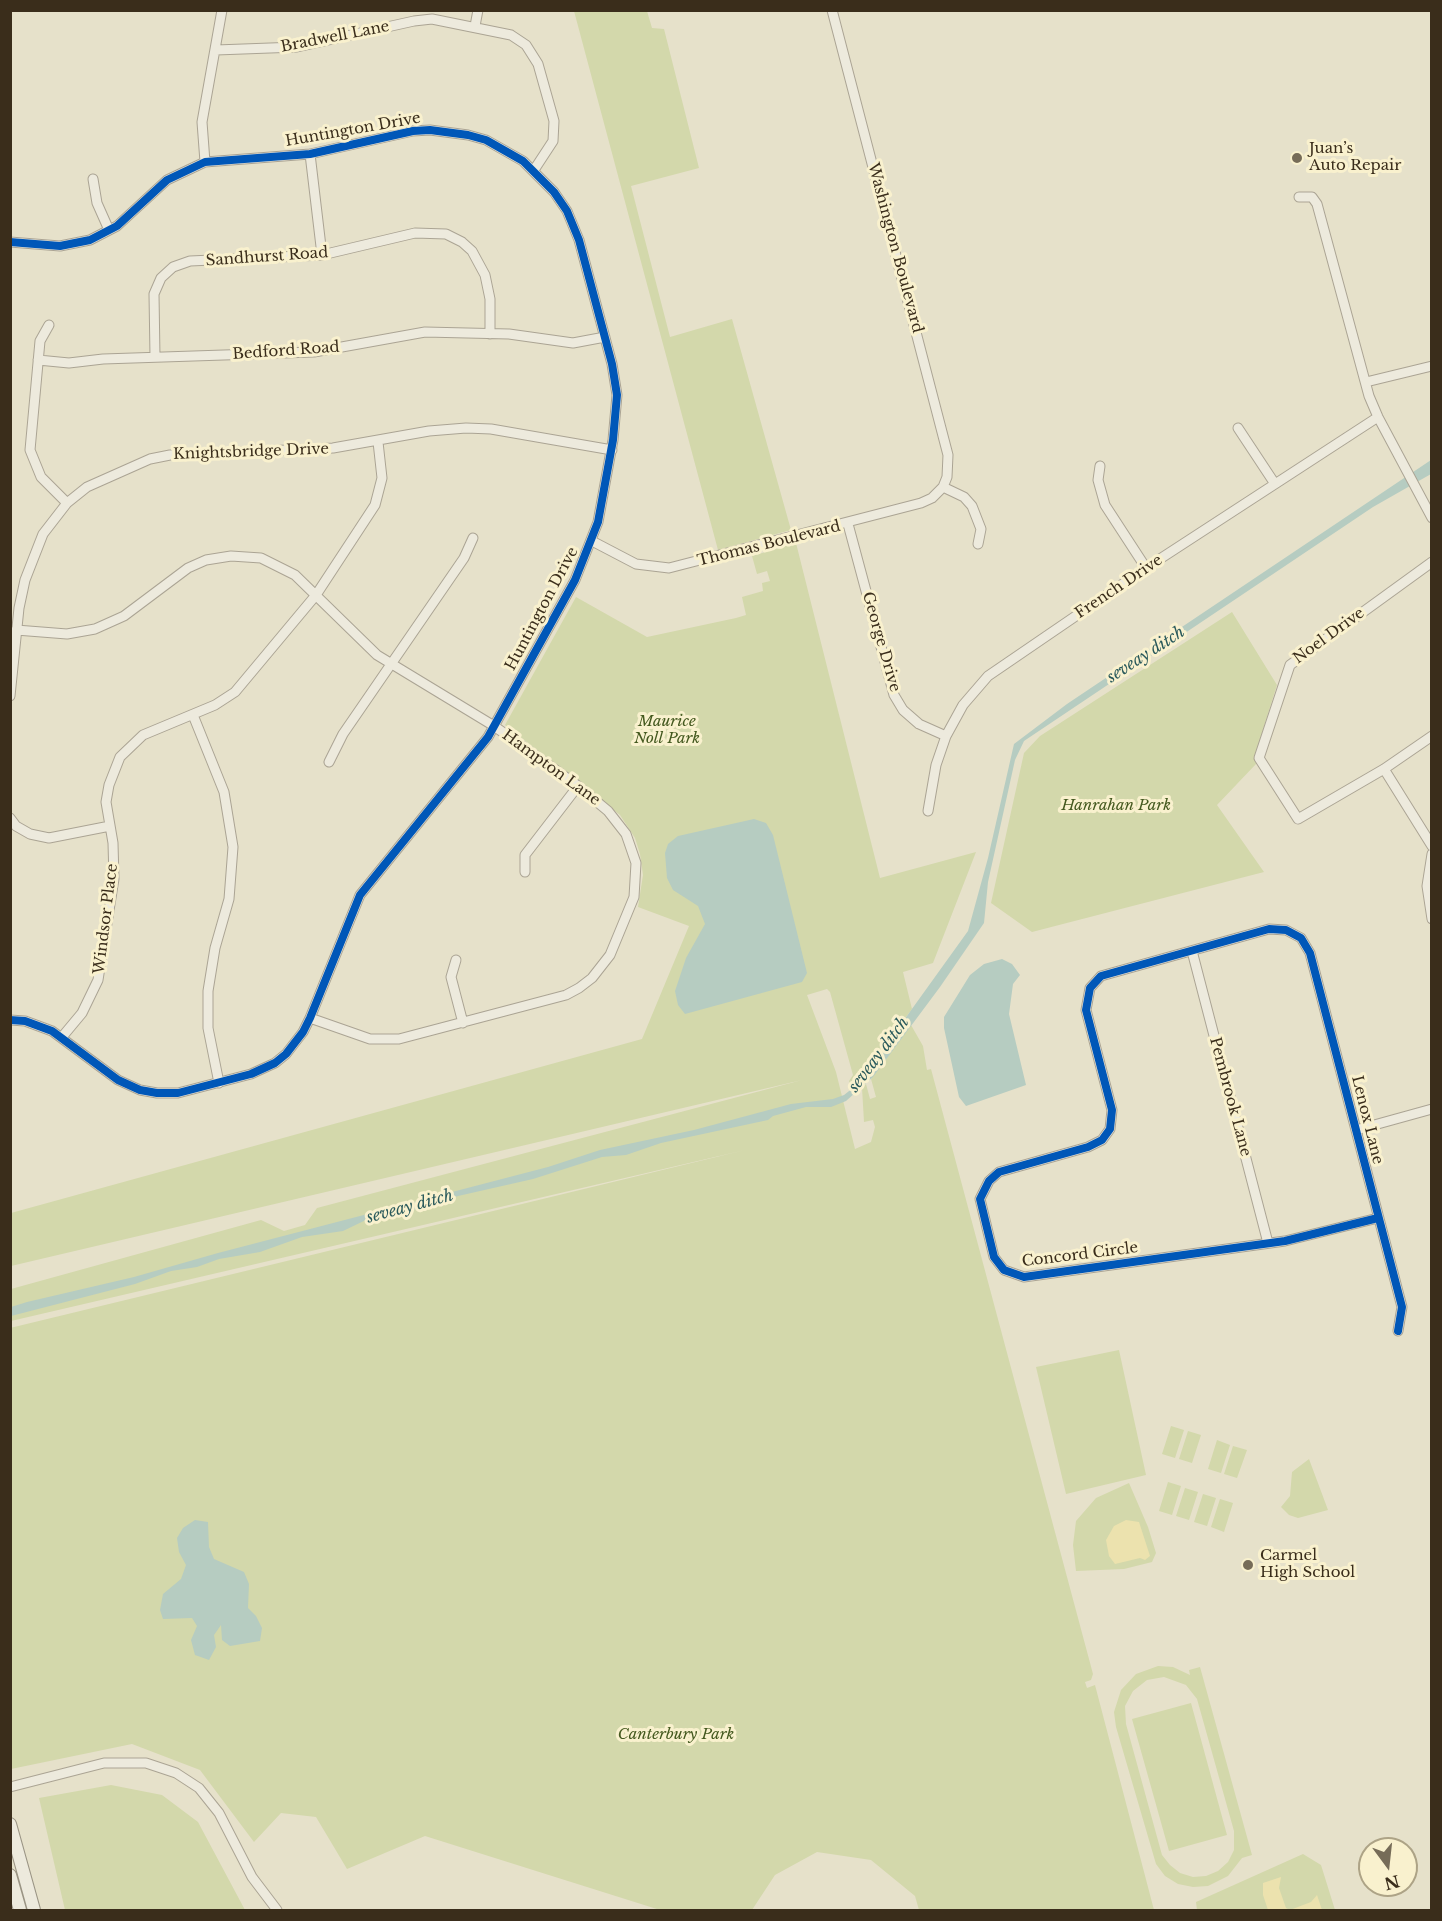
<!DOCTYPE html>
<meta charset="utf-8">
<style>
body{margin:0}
#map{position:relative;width:1442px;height:1921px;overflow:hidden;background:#e6e1ca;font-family:"Libre Baskerville",serif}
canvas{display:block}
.frame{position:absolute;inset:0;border:12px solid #3a2d1b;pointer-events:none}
.north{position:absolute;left:1358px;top:1837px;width:60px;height:60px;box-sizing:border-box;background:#f9f1ce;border:2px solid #ada386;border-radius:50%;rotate:165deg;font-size:16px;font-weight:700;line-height:24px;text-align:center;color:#3a2d1b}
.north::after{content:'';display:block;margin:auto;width:21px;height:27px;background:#766c58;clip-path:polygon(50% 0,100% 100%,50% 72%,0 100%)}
</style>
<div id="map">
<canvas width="1442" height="1921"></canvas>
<div class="frame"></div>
<div class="north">N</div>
</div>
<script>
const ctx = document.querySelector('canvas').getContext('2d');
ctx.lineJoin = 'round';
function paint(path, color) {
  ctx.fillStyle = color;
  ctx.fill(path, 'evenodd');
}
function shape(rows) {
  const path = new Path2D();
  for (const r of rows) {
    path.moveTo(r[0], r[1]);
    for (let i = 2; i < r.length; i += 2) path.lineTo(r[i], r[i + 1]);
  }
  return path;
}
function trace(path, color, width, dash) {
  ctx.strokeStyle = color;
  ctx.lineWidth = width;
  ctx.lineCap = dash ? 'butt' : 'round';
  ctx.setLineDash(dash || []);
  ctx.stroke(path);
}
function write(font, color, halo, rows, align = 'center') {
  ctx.font = font + ' "Libre Baskerville",serif';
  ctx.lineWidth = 6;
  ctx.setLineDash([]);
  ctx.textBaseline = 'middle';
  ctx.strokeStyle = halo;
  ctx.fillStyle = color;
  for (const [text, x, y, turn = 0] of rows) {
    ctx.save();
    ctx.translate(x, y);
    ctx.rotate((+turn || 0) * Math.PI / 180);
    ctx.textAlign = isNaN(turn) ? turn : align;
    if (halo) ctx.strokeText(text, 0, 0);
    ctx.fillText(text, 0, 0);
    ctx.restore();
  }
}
paint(shape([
 [574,11,647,11,652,28,664,29,699,168,631,186,670,337,732,319,791,530,718,550],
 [796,543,880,878,976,852,933,963,903,972,912,1009,851,1090,849,1081,853,1075,830,992,827,989,807,995,836,1072,855,1149,871,1142,875,1127,873,1120,864,1122,862,1088,866,1084,870,1099,876,1097,871,1079,911,1025,923,1046,927,1070,931,1069,1093,1674,1091,1680,1085,1682,1087,1688,1095,1685,1154,1910,919,1910,915,1896,871,1860,817,1852,775,1875,752,1910,660,1910,425,1836,347,1869,316,1817,281,1813,254,1842,200,1770,132,1744,11,1769,10,1328,745,1150,11,1321,11,1289,261,1220,284,1231,305,1225,317,1208,802,1080,11,1266,11,1213,642,1039,689,926,638,907,643,875,640,854,635,838,620,815,505,725,576,597,647,637,736,618,746,615,742,597,763,591,762,583,770,581,767,571,757,574,752,556],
 [1232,612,1277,685,1256,752,1256,764,1217,805,1264,872,1032,932,991,903,1024,753,1040,736],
 [1119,1350,1146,1475,1066,1494,1036,1367],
 [1171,1426,1184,1430,1175,1458,1162,1454],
 [1188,1431,1201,1435,1192,1463,1179,1459],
 [1217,1440,1230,1445,1221,1473,1208,1469],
 [1233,1446,1247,1450,1237,1478,1224,1474],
 [1309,1459,1328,1510,1298,1518,1289,1515,1281,1507,1290,1496,1292,1472],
 [1168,1482,1181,1486,1172,1515,1159,1511],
 [1129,1483,1148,1527,1156,1553,1152,1562,1124,1569,1076,1571,1073,1545,1076,1521,1096,1498],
 [1185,1488,1198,1492,1189,1520,1176,1516],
 [1203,1494,1216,1498,1207,1526,1194,1522],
 [1220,1499,1233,1503,1224,1532,1211,1527],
 [1158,1666,1173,1667,1190,1675,1189,1670,1200,1667,1252,1855,1242,1858,1228,1876,1208,1886,1193,1887,1178,1884,1165,1876,1156,1864,1116,1727,1114,1712,1121,1690,1136,1674],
 [1164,1677,1186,1685,1197,1699,1234,1831,1234,1850,1228,1862,1218,1871,1206,1876,1193,1877,1180,1873,1170,1865,1162,1855,1126,1724,1125,1706,1133,1691,1147,1680],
 [1191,1703,1227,1835,1169,1851,1132,1719],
 [111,1785,162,1795,198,1822,245,1910,65,1910,39,1798],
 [1303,1854,1321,1865,1335,1910,1197,1910,1196,1902]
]), '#d3d8ab');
paint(shape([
 [1126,1520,1139,1522,1150,1556,1145,1560,1140,1558,1115,1564,1109,1556,1106,1540,1114,1526],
 [1281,1877,1279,1888,1286,1908,1290,1910,1311,1902,1317,1895,1322,1910,1268,1910,1263,1895,1263,1883]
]), '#ece2ae');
paint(shape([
 [1431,460,1431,474,1373,507,1024,741,1015,760,988,882,984,923,940,987,873,1077,846,1101,831,1107,806,1107,773,1116,768,1120,661,1143,626,1155,602,1157,533,1179,458,1196,428,1207,370,1218,343,1231,302,1237,260,1252,219,1259,197,1267,171,1271,135,1284,11,1316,11,1307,27,1302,134,1277,218,1253,548,1167,600,1150,694,1130,791,1104,833,1099,844,1095,858,1084,968,931,988,858,1014,744,1067,704],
 [754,819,766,823,773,835,807,973,802,982,685,1014,678,1005,675,991,686,958,705,924,698,906,673,890,667,878,665,853,668,844,678,836],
 [1002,959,1012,964,1020,975,1013,984,1009,1014,1026,1085,966,1106,959,1097,944,1028,944,1017,970,975,984,964],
 [195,1520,208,1522,209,1547,214,1559,244,1572,249,1584,248,1608,256,1616,262,1628,260,1641,230,1646,222,1640,221,1625,214,1635,216,1647,209,1660,195,1655,191,1640,197,1626,192,1618,163,1619,160,1610,163,1594,181,1579,186,1565,179,1552,177,1538,183,1528]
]), '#b6ccc1');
const street = shape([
 [475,26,478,10],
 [216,50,297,47,414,21,432,19,511,35,526,45,538,64,554,121,553,141,534,170],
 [310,154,322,255],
 [205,162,202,122,222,10],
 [93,179,97,203,109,230],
 [1299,197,1312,197,1317,204,1369,396,1378,417,1432,518],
 [10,242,60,246,90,240,117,226,167,180,205,162,310,154,413,131,430,130,468,135,486,140,523,161,554,192,567,211,579,240,612,364,617,395,613,440,598,522,575,580,488,737,360,895,310,1018,303,1032,286,1054,275,1063,251,1074,178,1093,157,1093,140,1090,118,1080,52,1031,25,1021,10,1020],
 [49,325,40,341,30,450,41,477,67,503],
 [155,357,154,294,161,278,173,267,190,261,322,255,415,233,446,234,462,242,472,251,485,275,490,299,490,334],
 [38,360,69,363,103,359,314,352,425,332,509,334,573,343,605,337],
 [1366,382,1432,366],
 [1238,428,1275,484],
 [1100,466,1098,480,1105,505,1146,568],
 [943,487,964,497,972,506,981,529,978,544],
 [848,524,894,695,903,710,919,724,946,736],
 [592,541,636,564,669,568,921,503,932,498,943,487,947,477,948,455,832,10],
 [1432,562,1290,665,1259,758,1298,819,1384,769,1432,736],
 [16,630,67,634,95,629,124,616,188,568,206,560,231,556,261,558,295,575,377,655,494,726,578,786,608,811,626,834,636,863,634,897,610,955,592,978,579,988,566,995,399,1039,370,1039,310,1018],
 [10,696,19,608,25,580,43,534,67,503,87,487,150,459,170,455,333,448,429,431,466,428,491,429,612,450],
 [193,715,224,792,233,847,229,899,215,948,208,991,208,1028,219,1083],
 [329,762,343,734,464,558,473,538],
 [1384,769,1432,846],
 [928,811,936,765,946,736,963,705,988,676,1146,568,1378,417],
 [10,818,16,826,30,834,49,838,110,826],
 [1432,854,1427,886,1432,919],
 [525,872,525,855,578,786],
 [1192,951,1268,1243],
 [456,960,451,977,463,1023],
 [62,1037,82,1013,98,980,114,879,113,843,106,802,109,785,120,757,143,735,215,705,235,692,316,595,375,505,382,478,378,442],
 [1356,1130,1432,1109],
 [1378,1218,1285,1241,1024,1277,1004,1270,994,1257,980,1199,989,1181,999,1172,1088,1147,1102,1140,1110,1129,1112,1110,1086,1010,1090,988,1101,976,1269,929,1286,930,1301,938,1310,953,1402,1307,1398,1331],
 [10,1787,104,1763,146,1763,176,1773,199,1788,219,1813,252,1877,277,1910]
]);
const secondary = shape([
 [10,1824,34,1910],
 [10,1875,20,1910]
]);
trace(street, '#aba494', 11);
trace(secondary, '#9a9484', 14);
trace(street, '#edeadd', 9);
trace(secondary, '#edeadd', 12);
trace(shape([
 [10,242,60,246,90,240,117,226,167,180,205,162,310,154,413,131,430,130,468,135,486,140,523,161,554,192,567,211,579,240,612,364,617,395,613,440,598,522,575,580,488,737,360,895,310,1018,303,1032,286,1054,275,1063,251,1074,178,1093,157,1093,140,1090,118,1080,52,1031,25,1021,10,1020],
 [1378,1218,1285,1241,1024,1277,1004,1270,994,1257,980,1199,989,1181,999,1172,1088,1147,1102,1140,1110,1129,1112,1110,1086,1010,1090,988,1101,976,1269,929,1286,930,1301,938,1310,953,1402,1307,1398,1331]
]), '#0057b8', 8);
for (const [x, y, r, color] of [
 [1297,158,6,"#766c58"],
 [1248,1565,6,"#766c58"]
]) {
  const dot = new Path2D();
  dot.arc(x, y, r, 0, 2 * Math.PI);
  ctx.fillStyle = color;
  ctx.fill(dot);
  trace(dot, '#f9f1ce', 2);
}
write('15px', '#3a2d1b', '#f9f1ce', [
 ["Bradwell Lane",335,37,-11],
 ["Huntington Drive",353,130,-10],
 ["Washington Boulevard",895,248,75],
 ["Sandhurst Road",267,257,-4],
 ["Bedford Road",286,351,-4],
 ["Knightsbridge Drive",251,452,-2],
 ["Thomas Boulevard",769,544,-14],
 ["French Drive",1119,587,-34],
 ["Huntington Drive",542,609,-62],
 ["Noel Drive",1329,636,-36],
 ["George Drive",881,642,74],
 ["Hampton Lane",551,768,36],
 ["Windsor Place",106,919,-83],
 ["Pembrook Lane",1230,1097,75],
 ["Lenox Lane",1367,1120,76],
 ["Concord Circle",1080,1255,-7]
]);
write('15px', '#3a2d1b', '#f9f1ce', [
 ["Juan’s",1309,149],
 ["Auto Repair",1309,166],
 ["Carmel",1260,1556],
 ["High School",1260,1573]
], 'left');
write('italic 15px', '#44591f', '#f9f1ce', [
 ["Maurice",667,722],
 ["Noll Park",667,739],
 ["Hanrahan Park",1116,806],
 ["Canterbury Park",676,1735]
]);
write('italic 16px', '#29595b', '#f9f1ce', [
 ["seveay ditch",1146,655,-33],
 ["seveay ditch",879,1055,-53],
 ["seveay ditch",410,1207,-15]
]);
</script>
